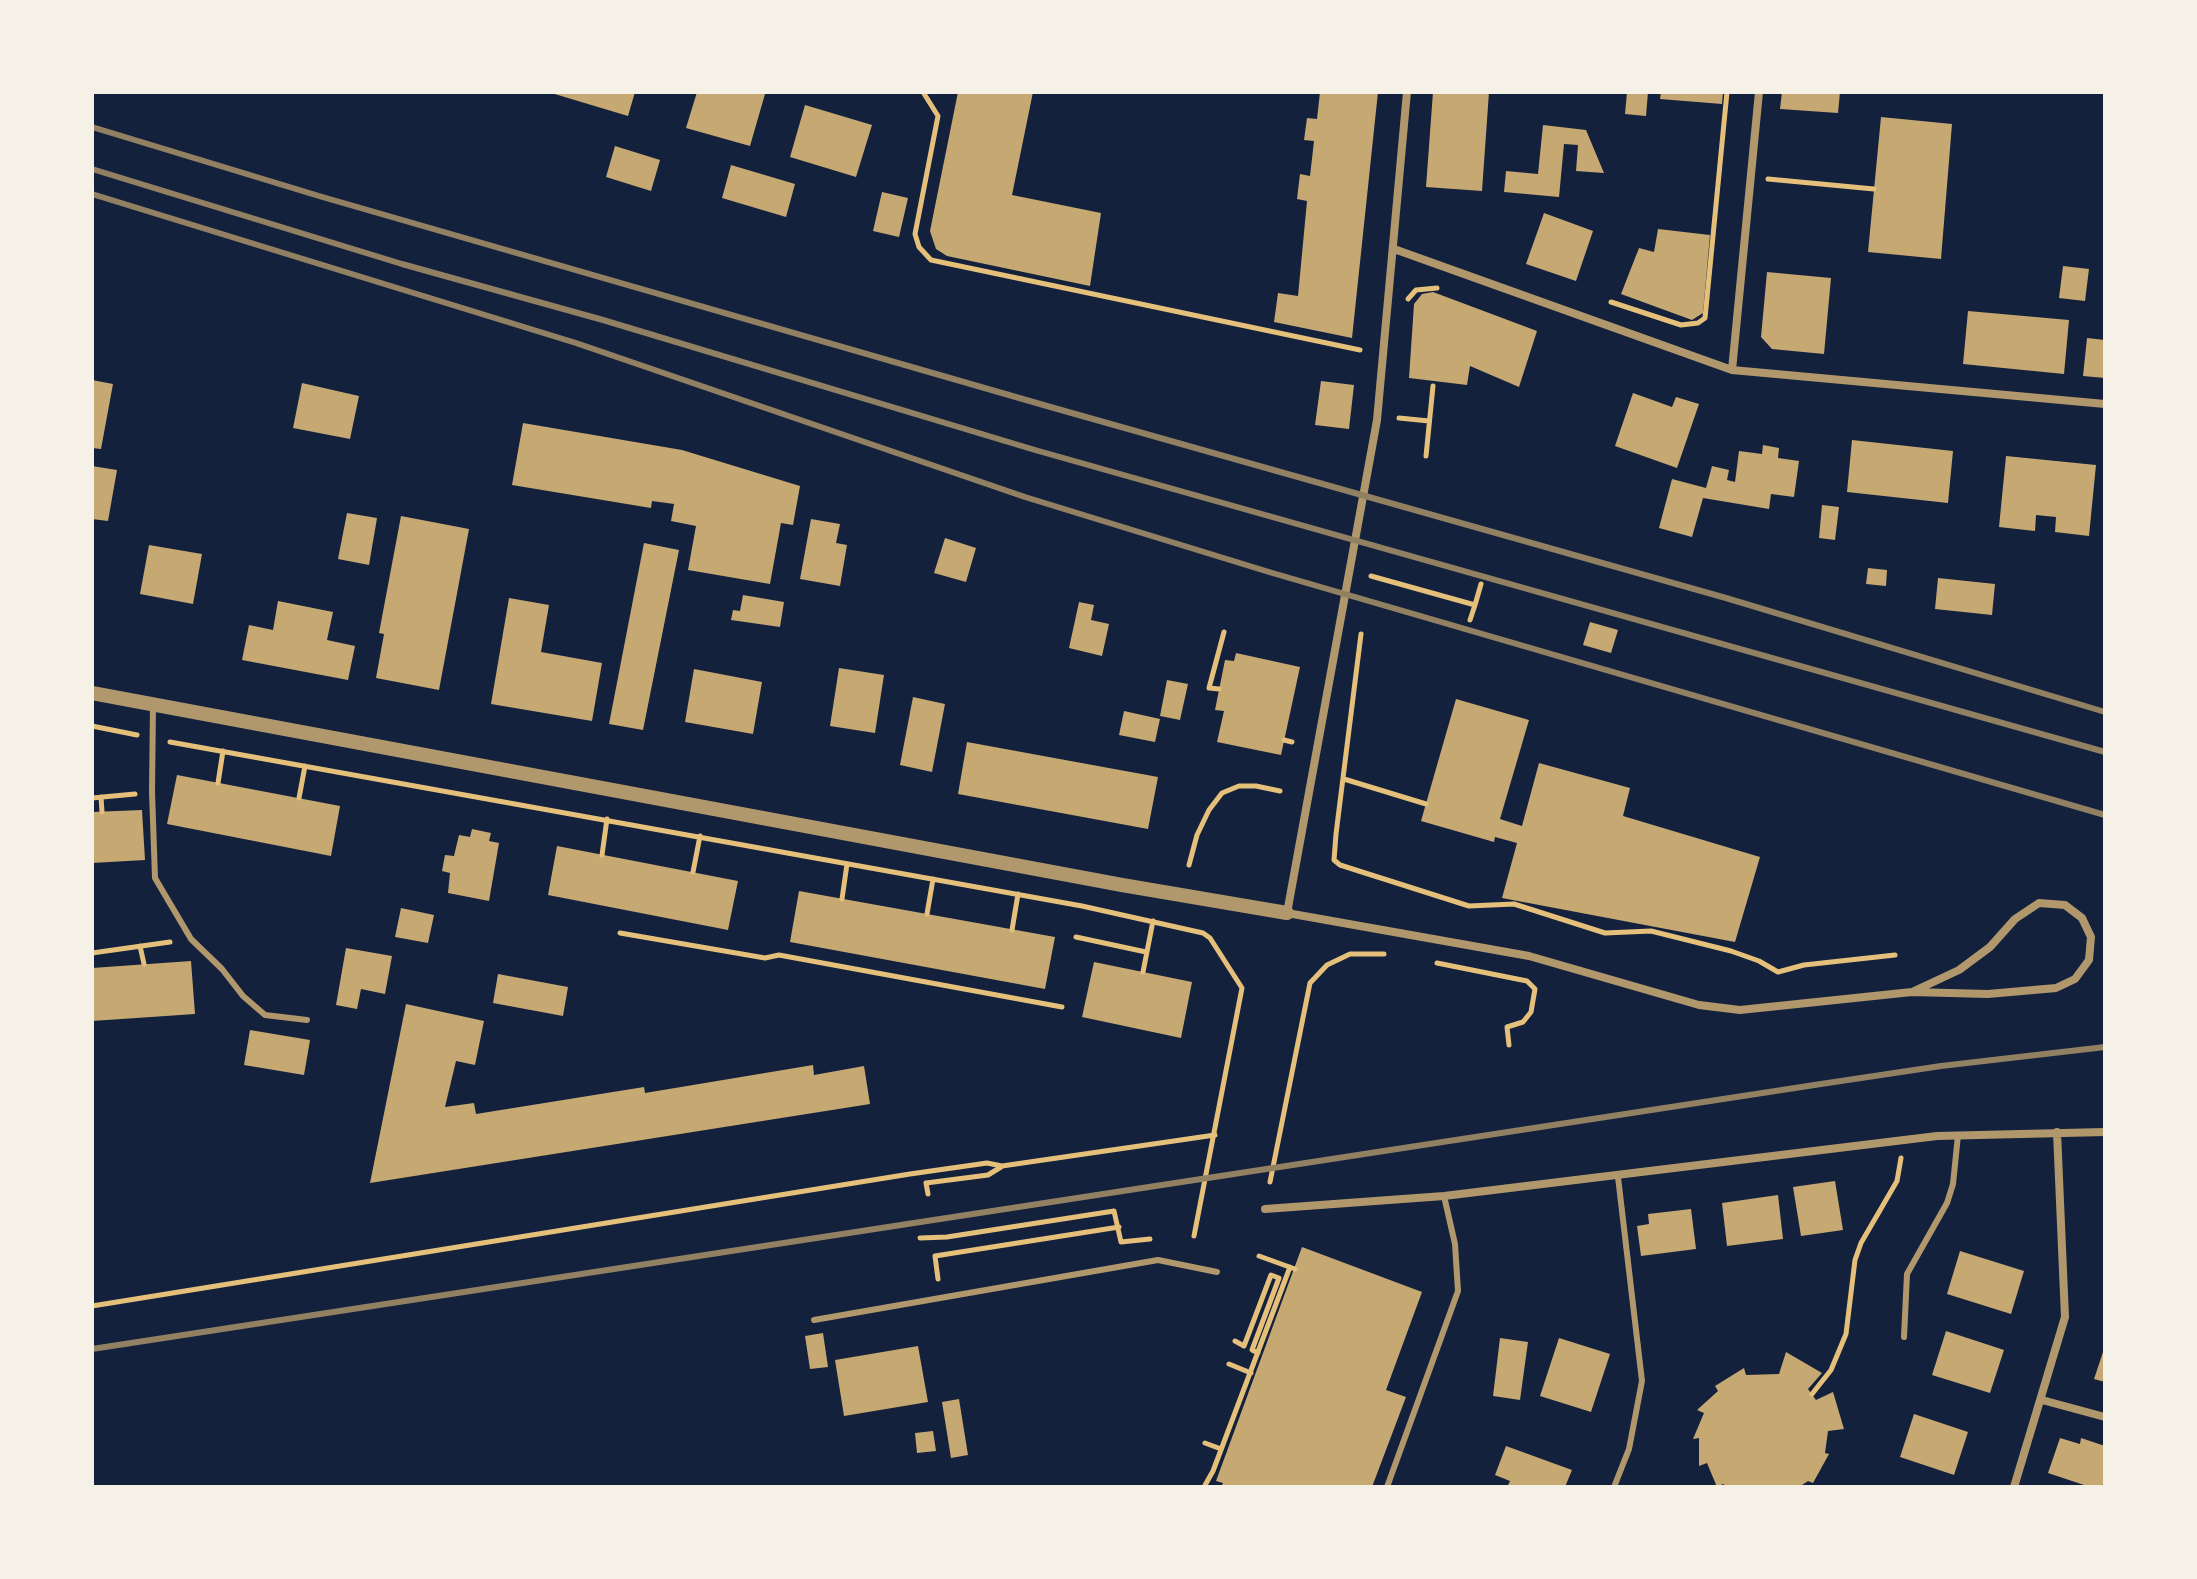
<!DOCTYPE html>
<style>
body{margin:0}
#map{position:relative;width:2197px;height:1579px;overflow:hidden;background:#14213d;font-family:"Titillium Web",sans-serif}
canvas{display:block}
.frame{position:absolute;inset:0;border:94px solid #f6f1e7;pointer-events:none}
</style>
<div id="map">
<canvas width="2197" height="1579"></canvas>
<div class="frame"></div>
</div>
<script>
const ctx = document.querySelector('canvas').getContext('2d');
ctx.lineJoin = 'round';
function paint(path, color) {
  ctx.fillStyle = color;
  ctx.fill(path, 'evenodd');
}
function shape(rows) {
  const path = new Path2D();
  for (const r of rows) {
    path.moveTo(r[0], r[1]);
    for (let i = 2; i < r.length; i += 2) path.lineTo(r[i], r[i + 1]);
  }
  return path;
}
function trace(path, color, width, dash) {
  ctx.strokeStyle = color;
  ctx.lineWidth = width;
  ctx.lineCap = dash ? 'butt' : 'round';
  ctx.setLineDash(dash || []);
  ctx.stroke(path);
}
paint(shape([
 [548,92,635,92,628,116],
 [697,92,765,94,750,146,686,128],
 [958,92,1033,92,1012,195,1101,213,1090,286,947,256,936,249,930,231],
 [1320,92,1378,92,1352,338,1274,322,1278,293,1298,296,1307,201,1297,199,1300,174,1310,176,1314,141,1304,140,1307,118,1317,119],
 [1433,92,1489,92,1482,191,1426,187],
 [1627,92,1648,92,1646,116,1625,114],
 [1661,92,1723,92,1722,104,1660,99],
 [1782,92,1840,92,1838,113,1780,109],
 [805,105,872,125,856,177,790,157],
 [1881,117,1952,124,1941,259,1868,252],
 [1543,125,1586,130,1604,173,1576,171,1578,145,1564,144,1559,197,1504,192,1506,171,1538,174],
 [615,146,660,160,651,191,606,177],
 [731,165,795,184,786,217,722,198],
 [882,192,908,198,899,237,873,231],
 [1544,213,1593,231,1576,281,1526,264],
 [1658,229,1710,235,1703,313,1692,320,1621,294,1639,248,1654,252],
 [2063,266,2089,269,2085,301,2059,298],
 [1767,272,1831,278,1824,354,1772,349,1761,337],
 [1433,292,1537,331,1519,387,1470,366,1467,385,1409,378,1414,304,1422,294],
 [1968,311,2069,320,2064,374,1963,364],
 [2087,338,2105,340,2105,378,2083,376],
 [92,380,113,384,101,449,92,448],
 [1321,381,1354,385,1349,429,1315,425],
 [302,383,359,396,350,439,293,428],
 [1633,393,1672,407,1676,397,1699,404,1677,468,1615,446],
 [523,423,682,450,800,486,793,525,781,523,770,584,688,570,696,526,671,521,674,504,652,501,651,508,512,485],
 [1852,440,1953,451,1948,503,1847,492],
 [1763,445,1779,448,1778,458,1799,461,1794,497,1771,494,1769,509,1703,498,1692,537,1659,528,1672,479,1706,488,1712,466,1729,470,1727,480,1735,482,1739,451,1762,454],
 [2006,456,2096,465,2089,536,2055,532,2056,517,2036,515,2035,531,1999,527],
 [92,466,117,470,108,521,92,519],
 [1822,505,1839,507,1835,540,1819,538],
 [347,513,377,518,369,565,338,559],
 [401,516,469,529,439,690,376,678,384,634,379,633],
 [811,519,840,524,836,543,847,545,840,586,800,579],
 [945,538,976,548,966,582,934,573],
 [644,543,679,550,643,730,609,724],
 [149,545,202,554,193,604,140,594],
 [1868,568,1887,570,1886,586,1866,584],
 [1938,578,1995,584,1992,615,1935,609],
 [743,595,784,602,780,627,731,620,733,610,740,611],
 [509,598,549,605,541,652,602,663,592,721,491,704],
 [278,601,333,612,327,640,355,646,348,680,242,660,249,625,273,630],
 [1079,602,1094,605,1091,620,1109,624,1102,656,1069,648],
 [1590,622,1618,630,1611,653,1583,645],
 [1236,653,1300,667,1281,755,1217,742,1224,711,1215,710,1225,660,1234,661],
 [839,668,884,675,875,733,830,726],
 [694,669,762,682,753,734,685,722],
 [1167,680,1188,684,1180,720,1160,716],
 [913,697,945,704,932,772,900,765],
 [1456,699,1529,720,1500,819,1522,826,1539,763,1630,788,1623,816,1760,857,1735,942,1502,898,1517,843,1495,837,1494,842,1421,821],
 [1124,711,1160,719,1155,742,1119,735],
 [967,742,1158,777,1148,829,958,794],
 [177,775,340,806,331,856,167,824],
 [142,810,145,860,92,863,92,812],
 [472,829,491,833,489,841,499,843,489,901,448,893,450,873,442,871,445,855,454,856,459,835,470,837],
 [557,846,738,881,728,930,548,895],
 [799,891,1055,937,1045,989,790,942],
 [401,908,434,915,428,943,395,937],
 [346,948,392,956,385,994,361,989,357,1009,336,1005],
 [191,961,195,1014,92,1021,92,968],
 [1094,962,1192,982,1181,1038,1082,1017],
 [498,974,568,987,563,1016,493,1003],
 [406,1004,484,1021,475,1065,456,1061,445,1107,474,1103,476,1114,644,1087,645,1093,813,1065,814,1075,864,1066,870,1104,370,1183],
 [250,1030,310,1040,304,1075,244,1065],
 [1835,1181,1843,1230,1801,1236,1793,1187],
 [1778,1195,1783,1239,1727,1246,1722,1203],
 [1691,1209,1696,1249,1641,1256,1637,1226,1649,1224,1648,1214],
 [1302,1247,1422,1292,1386,1390,1406,1397,1372,1487,1221,1487,1223,1483,1216,1481],
 [1960,1251,2024,1271,2011,1314,1947,1294],
 [1946,1331,2004,1350,1990,1393,1932,1375],
 [823,1333,828,1367,810,1369,805,1336],
 [1500,1338,1528,1342,1520,1400,1493,1396],
 [1559,1338,1610,1354,1591,1412,1540,1396],
 [918,1346,928,1402,844,1416,835,1360],
 [2105,1346,2105,1382,2094,1379],
 [1786,1352,1822,1373,1808,1389,1816,1400,1833,1392,1844,1429,1828,1431,1825,1453,1829,1454,1813,1483,1808,1481,1799,1487,1727,1487,1723,1484,1717,1487,1707,1463,1699,1466,1699,1438,1693,1439,1704,1413,1697,1410,1718,1391,1715,1386,1744,1368,1746,1375,1779,1374],
 [959,1399,968,1455,951,1458,942,1402],
 [1914,1414,1968,1432,1954,1475,1900,1457],
 [933,1431,936,1451,917,1453,915,1433],
 [2060,1438,2080,1444,2081,1438,2105,1446,2105,1477,2102,1487,2090,1487,2048,1473],
 [1506,1446,1572,1470,1565,1487,1507,1487,1510,1481,1495,1475]
]), '#c6a872');
trace(shape([
 [923,92,938,116,915,234,919,247,931,260,1360,350],
 [1768,179,1874,189],
 [1408,299,1416,290,1437,288],
 [1611,302,1681,325,1698,323,1705,318,1727,92],
 [1399,418,1429,421],
 [1426,456,1433,386],
 [1371,576,1475,605,1470,620],
 [1475,605,1481,584],
 [1361,634,1336,834,1334,860,1340,865,1469,906,1514,904,1605,933,1651,931,1731,951,1759,961,1778,972,1804,965,1895,955],
 [1219,689,1209,688,1224,632],
 [92,726,137,735],
 [1284,740,1292,742],
 [170,742,1082,906,1203,933,1210,938,1242,988,1194,1236],
 [1344,779,1426,804],
 [218,783,223,751],
 [101,797,102,812],
 [92,798,135,794],
 [299,798,305,766],
 [602,855,607,819],
 [1189,865,1197,835,1209,810,1222,793,1239,786,1256,786,1280,791],
 [693,872,700,836],
 [842,899,847,864],
 [927,914,933,879],
 [1012,930,1018,894],
 [620,933,765,958,779,955,1062,1007],
 [1076,937,1146,952],
 [140,946,144,964],
 [92,953,170,942],
 [1437,963,1527,981,1535,989,1531,1012,1523,1022,1507,1027,1509,1045],
 [1143,972,1153,921],
 [1270,1182,1310,983,1327,965,1350,954,1384,954],
 [928,1194,926,1183,988,1175,1001,1167],
 [920,1238,947,1237,1114,1211,1121,1242,1150,1239],
 [1259,1256,1295,1269],
 [938,1279,935,1256,1119,1227],
 [92,1306,910,1174,987,1163,1002,1166,1215,1135],
 [1235,1341,1244,1346,1271,1275,1279,1278,1252,1350,1258,1353],
 [1229,1364,1251,1373],
 [1812,1394,1831,1370,1846,1334,1855,1260,1861,1243,1897,1181,1901,1158],
 [1205,1443,1221,1449],
 [1204,1487,1213,1471,1290,1267]
]), '#e5c07b', 5);
trace(shape([
 [153,704,152,792,155,878,191,939,222,969,243,996,265,1015,307,1020],
 [814,1320,1158,1260,1217,1272],
 [1904,1337,1907,1274,1947,1203,1953,1184,1958,1135],
 [1387,1487,1458,1291,1455,1244,1444,1196],
 [1614,1487,1629,1449,1642,1381,1618,1177]
]), '#b1986c', 6);
trace(shape([
 [1407,92,1377,420,1287,913,1529,956,1699,1005,1740,1010,1912,992,1988,994,2056,988,2075,979,2089,960,2091,937,2082,918,2065,905,2039,903,2015,919,1990,947,1959,970,1912,992],
 [1394,249,1732,370,2105,404],
 [1732,370,1759,92],
 [1265,1209,1444,1196,1937,1136,2105,1132],
 [2042,1400,2105,1417],
 [2014,1487,2065,1317,2057,1132]
]), '#b1986c', 8);
trace(shape([
 [92,693,1122,885,1287,913]
]), '#b1986c', 14);
trace(shape([
 [92,127,319,196,1047,406,1726,598,2105,712],
 [92,169,402,264,603,320,1035,450,2105,752],
 [92,194,576,343,1025,497,1269,572,2105,815],
 [92,1349,1821,1084,1941,1066,2105,1047]
]), '#918062', 6);
</script>
